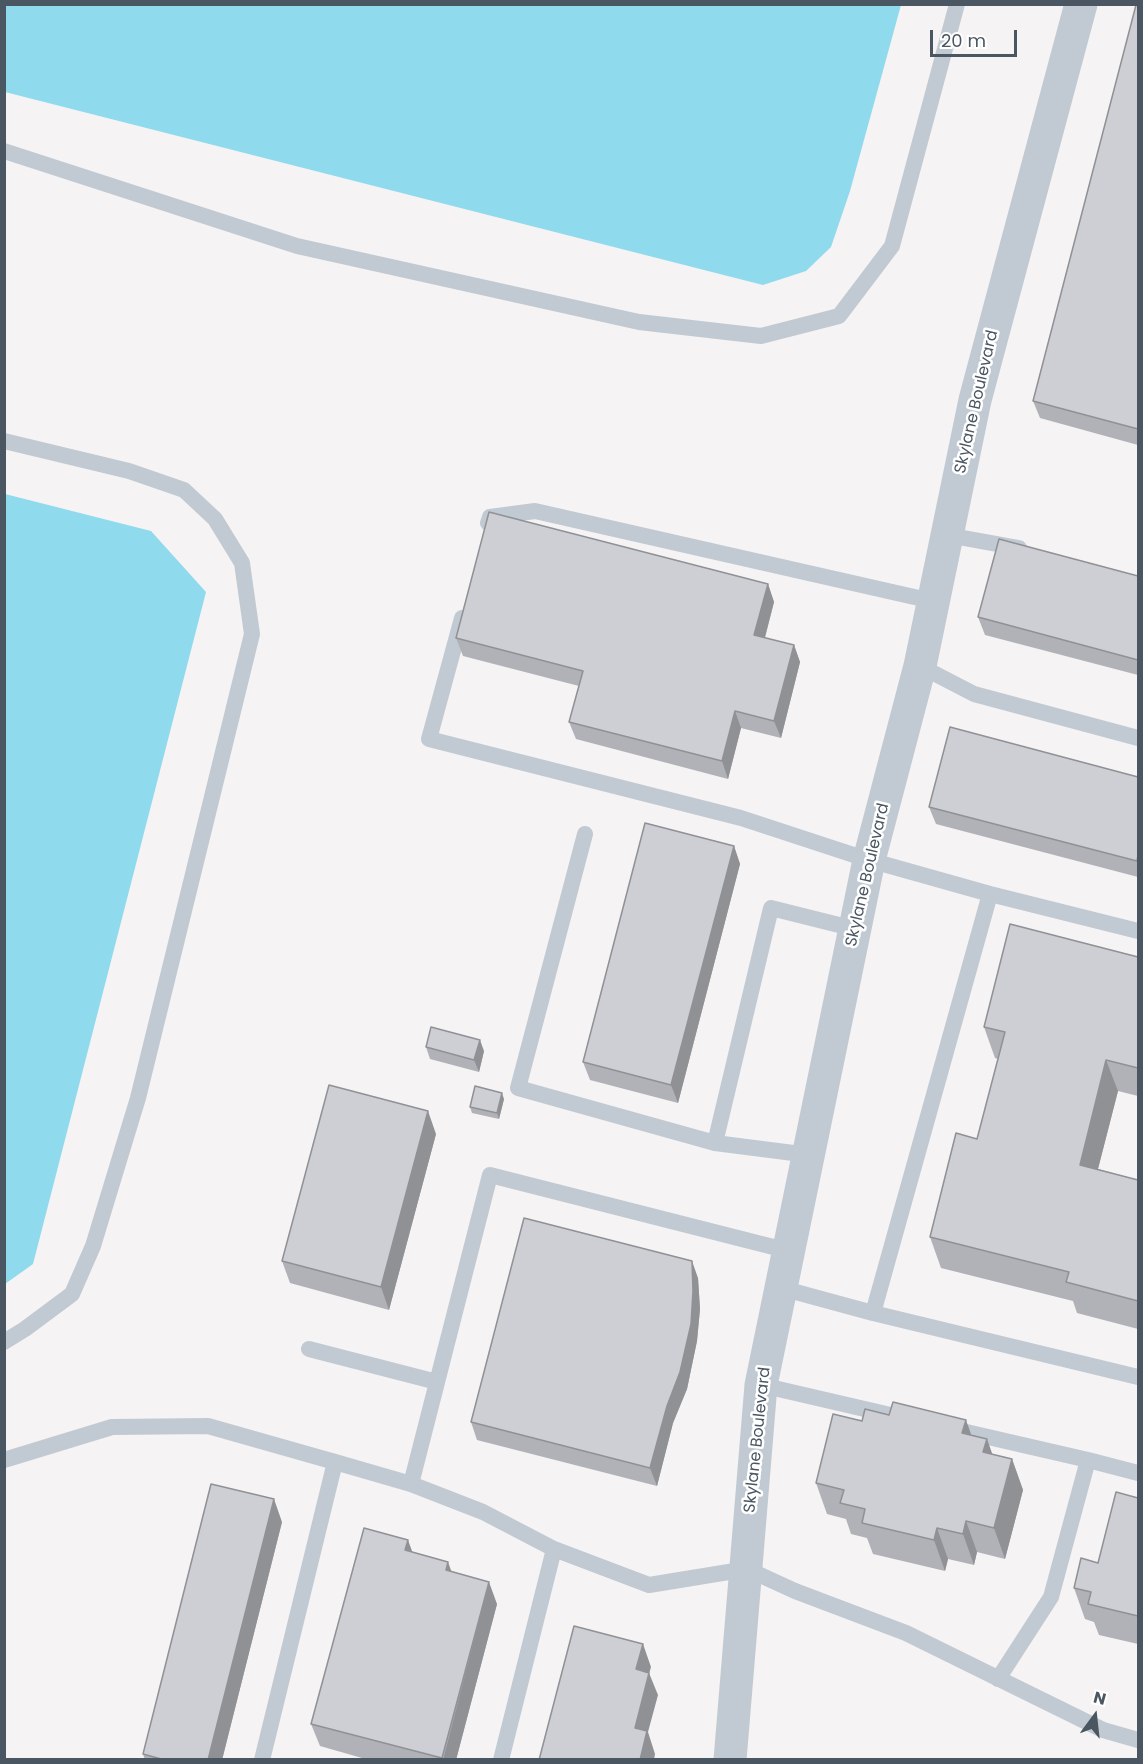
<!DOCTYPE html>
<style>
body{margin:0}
#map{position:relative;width:1143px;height:1764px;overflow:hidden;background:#f5f3f3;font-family:Poppins,sans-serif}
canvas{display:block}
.frame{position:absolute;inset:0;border:6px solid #4a5661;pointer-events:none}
.north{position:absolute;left:1065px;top:1686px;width:60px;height:60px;-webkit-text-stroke:4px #fff;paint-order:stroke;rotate:15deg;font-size:16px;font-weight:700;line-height:24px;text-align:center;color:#4a5661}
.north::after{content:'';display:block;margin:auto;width:21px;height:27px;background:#4a5661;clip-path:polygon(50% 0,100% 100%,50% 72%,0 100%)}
.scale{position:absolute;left:930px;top:30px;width:87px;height:27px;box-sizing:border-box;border:3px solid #4a5661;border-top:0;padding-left:8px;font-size:18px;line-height:21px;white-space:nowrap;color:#4a5661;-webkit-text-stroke:4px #fff;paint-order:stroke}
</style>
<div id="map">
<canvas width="1143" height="1764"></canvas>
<div class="frame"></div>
<div class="north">N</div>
<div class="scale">20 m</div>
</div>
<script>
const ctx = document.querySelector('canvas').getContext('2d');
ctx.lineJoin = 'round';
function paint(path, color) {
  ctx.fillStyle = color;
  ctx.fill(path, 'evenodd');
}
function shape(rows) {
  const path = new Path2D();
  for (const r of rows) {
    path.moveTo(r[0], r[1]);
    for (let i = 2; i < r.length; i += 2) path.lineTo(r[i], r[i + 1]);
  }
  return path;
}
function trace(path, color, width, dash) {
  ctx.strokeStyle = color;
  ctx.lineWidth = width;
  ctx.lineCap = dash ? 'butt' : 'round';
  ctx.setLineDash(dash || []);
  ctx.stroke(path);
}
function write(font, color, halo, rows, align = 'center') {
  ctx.font = font + ' Poppins,sans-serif';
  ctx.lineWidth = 5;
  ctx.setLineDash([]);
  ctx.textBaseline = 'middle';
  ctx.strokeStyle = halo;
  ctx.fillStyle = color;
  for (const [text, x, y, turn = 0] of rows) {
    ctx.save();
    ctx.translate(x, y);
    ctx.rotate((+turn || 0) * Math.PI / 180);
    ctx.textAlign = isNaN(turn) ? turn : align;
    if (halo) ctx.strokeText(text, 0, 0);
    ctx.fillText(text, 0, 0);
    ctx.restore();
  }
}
paint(shape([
 [4,5,5,4,901,5,850,191,831,247,806,271,763,285,5,92],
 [5,494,151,531,206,592,33,1264,5,1284]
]), '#90daee');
trace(shape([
 [4,151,297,246,639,322,761,336,839,316,892,246,957,4],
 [4,441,129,471,184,490,215,519,242,563,252,634,138,1098,93,1246,72,1294,25,1329,4,1342],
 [488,523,490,517,535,511,932,601],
 [947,535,1019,548],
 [462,618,429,739,741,818,869,860,990,894,1138,931],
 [920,666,974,694,1138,738],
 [585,834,518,1088,715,1143,809,1155],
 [715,1143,771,908,855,929],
 [781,1288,873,1313,1138,1377],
 [873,1313,990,894],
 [309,1349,437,1382],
 [761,1385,912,1420],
 [949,1428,1088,1460],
 [4,1460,112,1427,208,1426,335,1462],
 [411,1484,490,1175,789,1251],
 [998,1679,1051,1597,1088,1460,1138,1473],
 [262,1760,335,1462,411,1484,483,1512,554,1549],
 [501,1760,554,1549,649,1585,747,1569,795,1591,906,1633,1103,1730,1138,1740]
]), '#c1cad2', 16);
trace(shape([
 [730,1760,761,1385,869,860,920,666,975,400,1081,4]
]), '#c1cad2', 33);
paint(shape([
 [1138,5,1138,445,1040,418,1033,401],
 [1138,576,1138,675,985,635,978,617],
 [768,584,774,602,765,638,794,645,800,662,781,738,741,728,728,779,576,739,569,722,579,686,463,656,456,638],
 [1138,777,1138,877,936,824,929,807],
 [734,846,740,864,678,1103,590,1080,583,1062],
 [1138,957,1138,1096,1118,1091,1098,1169,1138,1180,1138,1329,1077,1313,1073,1301,941,1268,930,1237,977,1139,998,1059,995,1058,984,1027],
 [426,1047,484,1051,479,1072,430,1059],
 [504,1099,499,1119,472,1113,470,1107],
 [436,1134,389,1310,290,1283,282,1261],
 [698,1278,700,1309,697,1341,687,1389,673,1423,657,1486,477,1440,471,1422],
 [889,1415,971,1436,992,1455,1012,1459,1023,1490,1005,1559,977,1552,974,1565,948,1559,945,1571,873,1554,867,1538,851,1534,846,1519,827,1514,816,1483,862,1421],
 [1138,1498,1138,1644,1099,1635,1094,1622,1085,1619,1074,1588,1098,1563],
 [282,1522,222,1760,145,1760,143,1754],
 [412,1552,452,1572,497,1604,456,1760,369,1760,320,1746,311,1724]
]), '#b0b2b7');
paint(shape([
 [768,584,774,602,761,652,754,635],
 [794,645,800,662,781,738,774,721],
 [735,711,741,728,728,779,722,761],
 [734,846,740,864,678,1103,671,1085],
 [480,1040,484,1051,479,1072,474,1060],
 [1106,1060,1118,1091,1091,1196,1080,1165],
 [502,1093,504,1099,499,1119,497,1113],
 [428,1111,436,1134,389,1310,381,1287],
 [692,1261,698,1278,700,1309,697,1341,687,1389,673,1423,657,1486,650,1468,667,1406],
 [966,1420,977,1451,962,1433],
 [987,1439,998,1470,983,1452],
 [1012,1459,1023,1490,1005,1559,994,1528],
 [274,1499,282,1522,222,1760,208,1760],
 [966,1521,977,1552,974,1565,963,1534],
 [937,1528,948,1559,945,1571,934,1540],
 [408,1540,416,1562,405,1550],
 [448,1562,456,1584,446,1570],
 [489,1582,497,1604,456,1760,443,1760],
 [643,1644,651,1667,644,1692,636,1669],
 [649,1673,658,1695,648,1732,655,1754,654,1760,640,1760,635,1728]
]), '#909195');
const building = shape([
 [1136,5,1138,5,1138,429,1033,401,1136,5],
 [489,512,768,584,754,635,794,645,774,721,735,711,722,761,569,722,583,671,456,638,489,512],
 [999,539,1138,576,1138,660,978,617,999,539],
 [950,727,1138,777,1138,855,1137,861,929,807,950,727],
 [645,823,734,846,671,1085,583,1062,645,823],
 [1010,924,1138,957,1138,1068,1106,1060,1080,1165,1138,1180,1138,1301,1066,1282,1069,1272,930,1237,956,1133,977,1139,1005,1032,984,1027,1010,924],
 [431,1027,480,1040,474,1060,426,1047,431,1027],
 [329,1085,428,1111,381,1287,282,1261,329,1085],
 [475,1086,502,1093,497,1113,470,1107,475,1086],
 [524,1218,692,1261,693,1291,691,1324,680,1372,667,1406,650,1468,471,1422,524,1218],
 [893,1402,966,1420,962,1433,987,1439,983,1452,1012,1459,994,1528,966,1521,963,1534,937,1528,934,1540,862,1523,865,1509,840,1503,844,1490,816,1483,833,1414,862,1421,865,1409,889,1415,893,1402],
 [211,1484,274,1499,208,1760,165,1760,143,1754,211,1484],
 [1116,1492,1138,1498,1138,1616,1088,1604,1091,1592,1074,1588,1081,1558,1098,1563,1116,1492],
 [364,1528,408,1540,405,1550,448,1562,446,1570,489,1582,442,1758,311,1724,364,1528],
 [574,1626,643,1644,636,1669,649,1673,635,1728,647,1731,640,1760,539,1760,574,1626]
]);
paint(building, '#cdcfd5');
trace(building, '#909195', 1.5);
write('16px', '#4a5661', '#fff', [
 ["Skylane Boulevard",977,402,-77],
 ["Skylane Boulevard",868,875,-77],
 ["Skylane Boulevard",758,1440,-84]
]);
</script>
